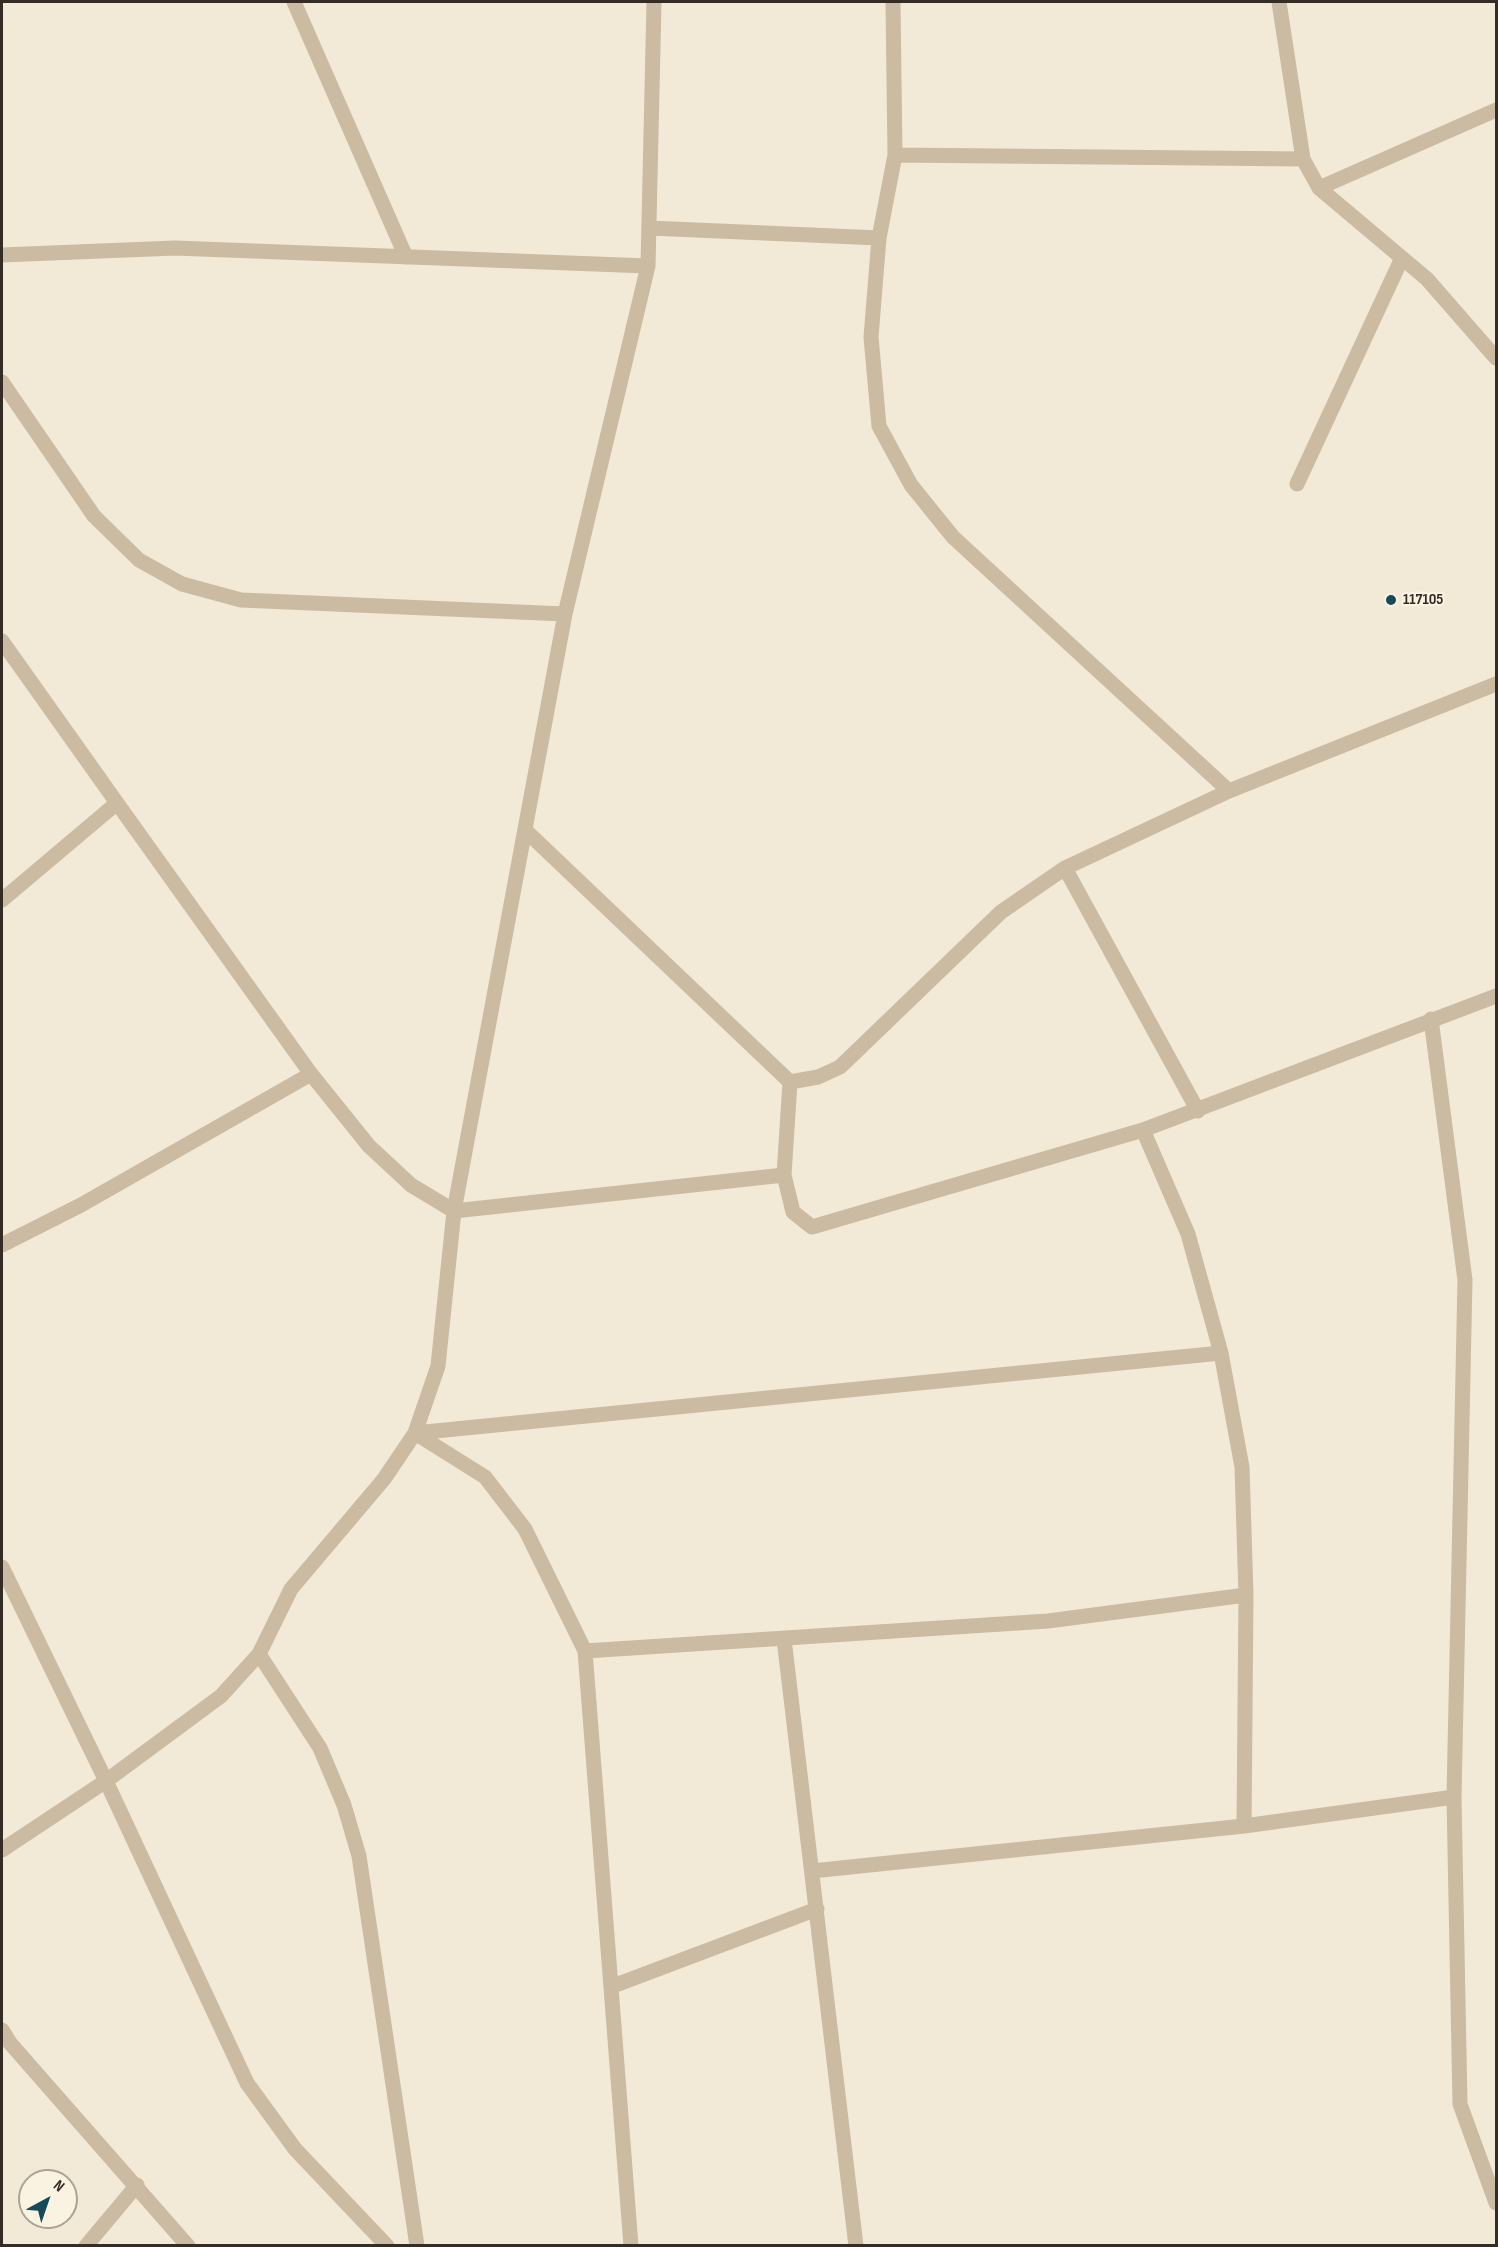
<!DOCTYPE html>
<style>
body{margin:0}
#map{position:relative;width:1498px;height:2247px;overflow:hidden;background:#f2e9d6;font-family:"Sofia Sans Condensed",sans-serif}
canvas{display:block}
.frame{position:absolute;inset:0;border:3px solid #342c25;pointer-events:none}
.north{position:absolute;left:18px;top:2169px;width:60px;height:60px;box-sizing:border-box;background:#faf3e2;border:2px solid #aba396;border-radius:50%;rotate:40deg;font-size:16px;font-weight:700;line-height:24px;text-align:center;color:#342c25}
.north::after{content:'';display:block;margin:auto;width:21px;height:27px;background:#184958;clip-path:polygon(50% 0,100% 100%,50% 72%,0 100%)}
</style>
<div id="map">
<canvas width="1498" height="2247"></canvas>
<div class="frame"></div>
<div class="north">N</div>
</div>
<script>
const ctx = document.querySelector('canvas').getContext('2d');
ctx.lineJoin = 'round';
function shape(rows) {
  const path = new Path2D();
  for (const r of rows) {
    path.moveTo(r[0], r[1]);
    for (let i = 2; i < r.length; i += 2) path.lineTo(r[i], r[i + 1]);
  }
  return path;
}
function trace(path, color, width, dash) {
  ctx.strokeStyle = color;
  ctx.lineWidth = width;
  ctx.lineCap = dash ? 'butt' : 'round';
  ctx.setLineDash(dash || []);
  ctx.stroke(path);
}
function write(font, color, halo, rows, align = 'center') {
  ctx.font = font + ' "Sofia Sans Condensed",sans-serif';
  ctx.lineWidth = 4.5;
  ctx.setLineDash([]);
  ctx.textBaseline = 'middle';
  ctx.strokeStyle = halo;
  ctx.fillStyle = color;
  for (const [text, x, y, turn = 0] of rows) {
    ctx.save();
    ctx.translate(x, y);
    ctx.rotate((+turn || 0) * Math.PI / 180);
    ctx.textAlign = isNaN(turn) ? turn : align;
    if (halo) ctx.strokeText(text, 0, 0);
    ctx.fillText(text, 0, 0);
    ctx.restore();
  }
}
trace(shape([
 [294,2,406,257],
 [893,2,895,155,879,238,871,337,879,426,911,485,953,537,1229,791],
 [1279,2,1303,159,1319,188,1427,279,1496,358],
 [895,155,1303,159],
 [1319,188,1496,110],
 [650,228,879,238],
 [2,255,175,248,648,266],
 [2,382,94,516,139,560,182,584,241,600,565,614],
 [1297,484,1402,258],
 [2,641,117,803],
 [525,830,790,1082,784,1175,793,1212,812,1227,1143,1130,1496,996],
 [1065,868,1198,1111],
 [2,900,117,803,311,1074,369,1146,411,1185,454,1211,784,1175],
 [1431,1019,1465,1280,1454,1797,1460,2104,1496,2203],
 [790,1082,818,1077,840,1067,1001,912,1065,868,1229,791,1496,684],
 [1143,1130,1188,1234,1221,1353,1242,1467,1246,1595,1244,1826],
 [2,1245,81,1205,311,1074],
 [415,1433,485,1477,525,1529,585,1651,631,2246],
 [415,1433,1221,1353],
 [2,1567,106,1781,247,2083,295,2149,387,2246],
 [784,1639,856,2246],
 [585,1651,1048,1621,1246,1595],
 [259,1654,320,1748,344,1805,359,1856,417,2246],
 [2,1850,106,1781,221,1696,259,1654,291,1589,384,1479,415,1433,438,1366,454,1211,565,614,648,266,654,2],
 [812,1871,1244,1826,1454,1797],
 [613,1986,817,1909],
 [2,2030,10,2043,188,2246],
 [86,2246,137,2185]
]), '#cabba2', 15);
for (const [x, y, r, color] of [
 [1391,600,6,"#184958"]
]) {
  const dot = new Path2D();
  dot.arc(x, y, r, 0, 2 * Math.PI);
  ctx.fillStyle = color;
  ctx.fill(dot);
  trace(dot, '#faf3e2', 2);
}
write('bold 16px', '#342c25', '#faf3e2', [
 ["117105",1403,600]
], 'left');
</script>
